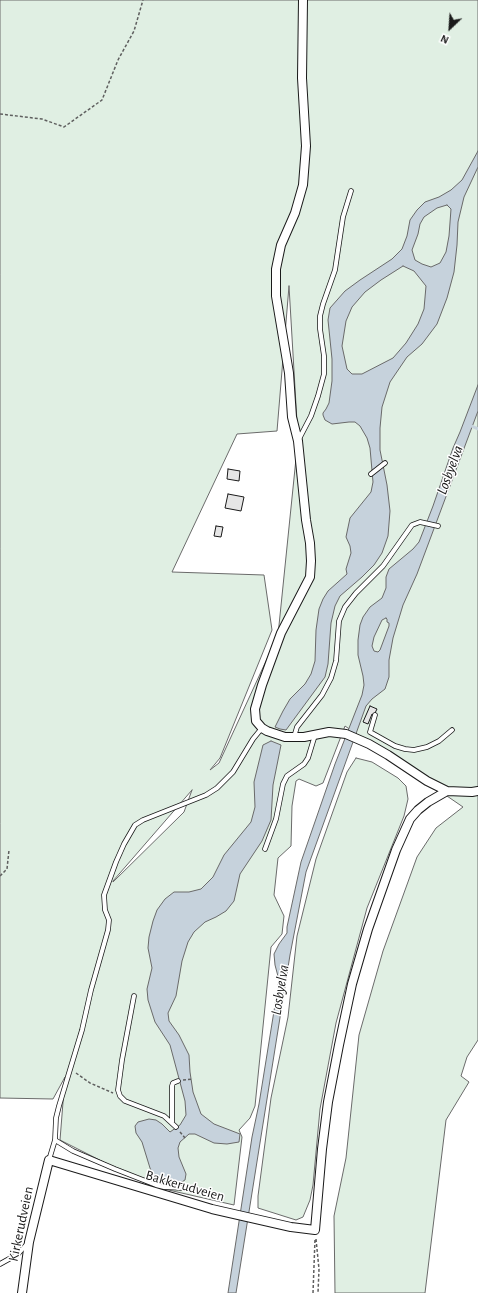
<!DOCTYPE html>
<style>
body{margin:0}
#map{position:relative;width:478px;height:1293px;overflow:hidden;background:#fff;font-family:"Alegreya Sans",sans-serif}
canvas{display:block}
.north{position:absolute;left:430px;top:8px;width:40px;height:40px;-webkit-text-stroke:3px #fff;paint-order:stroke;rotate:205deg;font-size:11px;font-weight:700;line-height:16px;text-align:center;color:#1a1a1a}
.north::after{content:'';display:block;margin:auto;width:14px;height:18px;background:#1a1a1a;clip-path:polygon(50% 0,100% 100%,50% 72%,0 100%)}
</style>
<div id="map">
<canvas width="478" height="1293"></canvas>
<div class="north">N</div>
</div>
<script>
const ctx = document.querySelector('canvas').getContext('2d');
ctx.lineJoin = 'round';
function paint(path, color) {
  ctx.fillStyle = color;
  ctx.fill(path, 'evenodd');
}
function shape(rows) {
  const path = new Path2D();
  for (const r of rows) {
    path.moveTo(r[0], r[1]);
    for (let i = 2; i < r.length; i += 2) path.lineTo(r[i], r[i + 1]);
  }
  return path;
}
function trace(path, color, width, dash) {
  ctx.strokeStyle = color;
  ctx.lineWidth = width;
  ctx.lineCap = dash ? 'butt' : 'round';
  ctx.setLineDash(dash || []);
  ctx.stroke(path);
}
function write(font, color, halo, rows, align = 'center') {
  ctx.font = font + ' "Alegreya Sans",sans-serif';
  ctx.lineWidth = 3;
  ctx.setLineDash([]);
  ctx.textBaseline = 'middle';
  ctx.strokeStyle = halo;
  ctx.fillStyle = color;
  for (const [text, x, y, turn = 0] of rows) {
    ctx.save();
    ctx.translate(x, y);
    ctx.rotate((+turn || 0) * Math.PI / 180);
    ctx.textAlign = isNaN(turn) ? turn : align;
    if (halo) ctx.strokeText(text, 0, 0);
    ctx.fillText(text, 0, 0);
    ctx.restore();
  }
}
const green = shape([
 [0,0,478,0,478,1040,467,1057,461,1076,469,1082,446,1120,425,1293,335,1293,334,1216,346,1158,359,1035,383,951,417,857,436,828,463,807,345,726,323,783,316,786,299,779,296,781,292,806,291,846,278,858,274,895,284,916,282,934,271,947,255,1106,250,1118,239,1130,242,1137,234,1205,151,1186,60,1140,65,1077,53,1099,0,1098,0,0],
 [289,286,298,439,278,635,219,763,210,770,220,758,272,630,264,575,172,572,237,434,277,431,289,286],
 [192,790,184,812,113,882,113,881,192,790],
 [356,758,372,762,398,778,406,786,408,799,404,816,367,908,336,1023,320,1109,313,1185,310,1200,303,1217,296,1220,258,1208,258,1196,271,1098,288,1017,297,936,316,859,347,772,356,758]
]);
paint(green, '#e0efe3');
trace(green, '#6a6a6a', 1);
const water = shape([
 [478,151,478,167,464,197,458,222,457,245,454,272,447,298,437,324,422,344,407,357,390,382,382,407,380,428,380,450,387,485,390,511,388,536,382,553,374,565,362,577,340,596,335,606,331,623,328,664,325,677,286,730,280,729,275,727,283,711,290,699,305,684,311,674,315,661,316,630,319,609,323,599,328,591,347,574,346,569,351,553,350,546,346,537,350,518,371,492,373,482,370,448,367,438,360,426,355,422,349,422,332,424,325,420,323,415,323,413,326,409,329,403,332,381,332,359,328,320,330,308,345,291,360,280,392,259,402,249,407,236,410,220,417,210,425,202,439,197,451,190,462,180,478,151],
 [447,205,451,209,449,236,446,252,440,263,431,267,422,264,415,260,412,250,418,234,420,224,424,217,437,208,447,205],
 [403,266,414,271,426,286,424,309,418,324,406,343,393,358,362,374,352,374,347,369,342,346,346,321,352,307,365,292,381,280,403,266],
 [478,385,478,411,417,574,403,605,393,638,389,660,389,677,385,689,372,699,366,706,306,872,290,955,236,1293,228,1293,252,1137,259,1104,279,980,275,965,274,954,279,944,287,933,287,927,301,862,335,764,362,695,364,685,363,676,358,655,358,640,360,625,363,617,370,607,382,598,386,588,386,577,389,569,413,549,419,542,433,506,453,448,460,432,478,385],
 [386,618,387,619,387,622,389,623,389,626,380,650,378,652,374,651,372,646,374,637,382,620,386,618],
 [271,741,281,745,273,785,271,820,262,841,240,874,234,901,226,911,216,917,205,922,194,932,188,942,182,961,176,996,168,1013,169,1021,179,1035,189,1055,190,1072,193,1092,201,1114,214,1124,240,1134,239,1142,227,1144,214,1143,195,1134,189,1134,180,1142,178,1148,179,1157,186,1174,185,1180,180,1183,161,1181,154,1177,150,1168,142,1142,136,1133,135,1126,138,1122,149,1119,156,1120,162,1124,170,1132,180,1125,186,1115,185,1101,170,1045,155,1022,148,1000,147,989,152,968,148,948,149,937,153,921,157,910,165,899,174,892,189,892,201,889,213,877,224,855,251,822,255,807,254,782,263,745,271,741]
]);
paint(water, '#c6d2dc');
trace(water, '#6a6a6a', 1);
trace(shape([
 [469,425,478,429]
]), '#c6d2dc', 3);
const building = shape([
 [228,469,240,471,239,481,227,479,228,469],
 [228,494,244,497,241,511,225,508,228,494],
 [216,526,223,527,221,537,214,536,216,526],
 [370,706,377,709,374,715,372,714,368,724,363,722,370,706]
]);
paint(building, '#e6e6e6');
trace(building, '#1a1a1a', 1);
const service = shape([
 [299,439,311,416,318,396,324,374,324,356,320,329,320,316,323,304,335,270,343,217,351,191],
 [371,474,385,463],
 [375,715,370,732,395,746,405,749,414,750,427,747,439,741,452,730],
 [294,737,297,727,322,695,331,678,336,661,339,621,345,607,356,593,383,566,412,525,420,522,438,526],
 [265,849,276,819,283,784,287,776,304,764,308,758,315,735],
 [134,996,122,1060,118,1090,120,1096,125,1101,164,1116,176,1127],
 [172,1122,172,1086,173,1083,178,1081],
 [55,1140,73,1151,115,1169,156,1185,164,1187,183,1188],
 [49,1160,55,1140,56,1118,59,1106,82,1030,91,990,108,930,109,920,105,910,104,895,116,862,124,844,135,825,143,820,206,795,217,788,233,772,253,739,262,728],
 [0,1264,18,1254,27,1244]
]);
const minor = shape([
 [303,0,302,78,306,146,303,185,295,213,281,245,276,269,276,296,289,373,292,417,298,441,306,520,310,543,311,561,310,577,281,633,262,685,255,709,256,721,262,728,267,731,285,737,304,737,329,732,346,734,369,744,388,755,427,781,447,791],
 [22,1293,29,1242,49,1160,212,1209,291,1227,315,1230,322,1149,328,1102,339,1045,352,984,368,929,396,850,410,819,418,810,428,802,447,791,472,792,478,791]
]);
trace(service, '#1a1a1a', 5.5);
trace(minor, '#1a1a1a', 10);
trace(shape([
 [0,114,42,119,64,127,102,100,118,60,134,31,143,0],
 [0,876,7,869,9,850],
 [76,1073,90,1083,113,1093],
 [183,1080,193,1079],
 [180,1132,185,1138],
 [316,1239,319,1269,318,1293],
 [313,1293,315,1239]
]), '#5f5f5f', 1.5, [3, 2]);
trace(service, '#fff', 4);
trace(minor, '#fff', 8);
write('14px', '#1a1a1a', '#fff', [
 ["Bakkerudveien",185,1186,16],
 ["Kirkerudveien",21,1224,-78]
]);
write('italic 15px', '#1a1a1a', '#fff', [
 ["Losbyelva",450,470,-70],
 ["Losbyelva",280,990,-81]
]);
</script>
